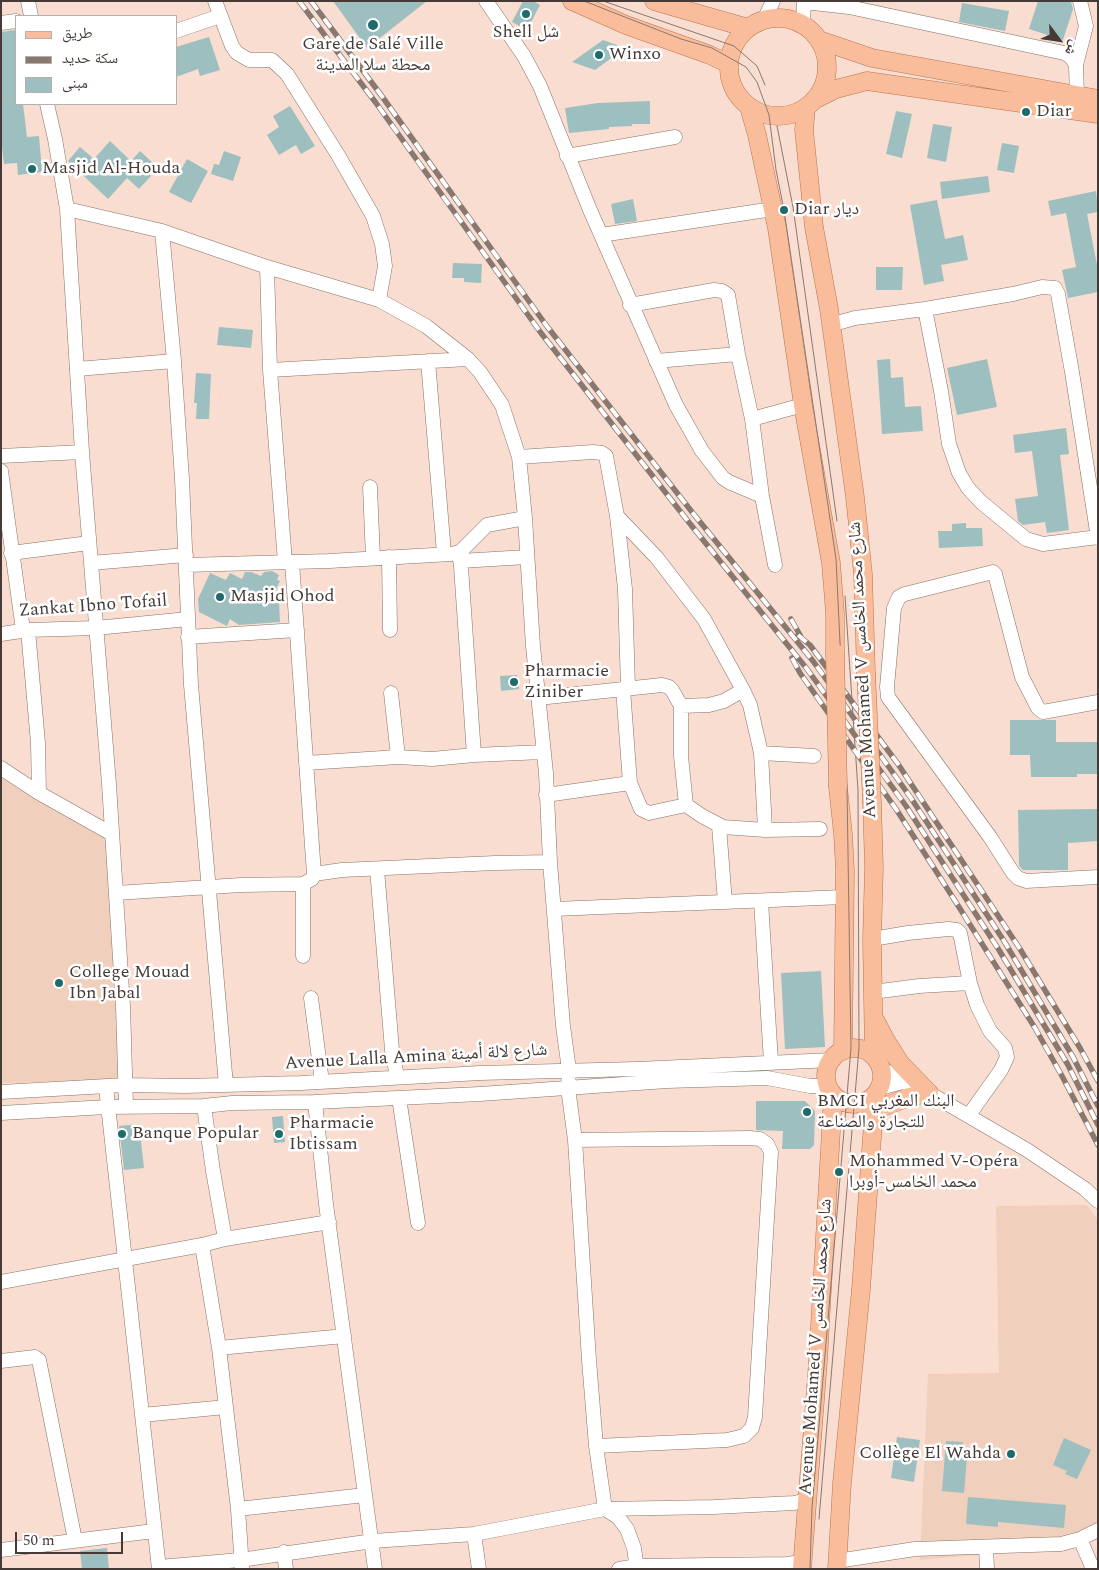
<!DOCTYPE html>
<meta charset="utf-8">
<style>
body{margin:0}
#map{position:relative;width:1099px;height:1570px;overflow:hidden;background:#f8ddd0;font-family:Spectral,"Noto Naskh Arabic",serif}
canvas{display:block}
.frame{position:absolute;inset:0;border:2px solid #453a35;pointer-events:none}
.legend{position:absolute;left:15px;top:15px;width:162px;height:90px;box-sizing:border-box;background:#fff;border:1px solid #b5b0ae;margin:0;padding:6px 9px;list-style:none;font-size:15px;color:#453a35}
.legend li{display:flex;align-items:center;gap:10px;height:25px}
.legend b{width:25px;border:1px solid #b5b0ae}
.north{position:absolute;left:1034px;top:15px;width:50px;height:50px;-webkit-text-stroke:4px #fff;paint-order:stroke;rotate:121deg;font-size:14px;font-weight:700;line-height:20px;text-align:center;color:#453a35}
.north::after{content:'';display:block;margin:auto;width:18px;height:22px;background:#453a35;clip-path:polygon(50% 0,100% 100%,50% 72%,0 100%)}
.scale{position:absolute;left:15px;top:1532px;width:108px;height:22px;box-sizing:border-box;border:2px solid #453a35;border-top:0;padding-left:6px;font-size:15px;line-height:18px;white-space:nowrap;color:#453a35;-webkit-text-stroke:4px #fff;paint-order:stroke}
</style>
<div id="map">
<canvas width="1099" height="1570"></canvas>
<div class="frame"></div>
<ul class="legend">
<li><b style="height:6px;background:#fabd9b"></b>طريق</li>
<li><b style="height:6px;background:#897870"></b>سكة حديد</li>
<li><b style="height:14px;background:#9ebfbf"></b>مبنى</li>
</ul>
<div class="north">ش</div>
<div class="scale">50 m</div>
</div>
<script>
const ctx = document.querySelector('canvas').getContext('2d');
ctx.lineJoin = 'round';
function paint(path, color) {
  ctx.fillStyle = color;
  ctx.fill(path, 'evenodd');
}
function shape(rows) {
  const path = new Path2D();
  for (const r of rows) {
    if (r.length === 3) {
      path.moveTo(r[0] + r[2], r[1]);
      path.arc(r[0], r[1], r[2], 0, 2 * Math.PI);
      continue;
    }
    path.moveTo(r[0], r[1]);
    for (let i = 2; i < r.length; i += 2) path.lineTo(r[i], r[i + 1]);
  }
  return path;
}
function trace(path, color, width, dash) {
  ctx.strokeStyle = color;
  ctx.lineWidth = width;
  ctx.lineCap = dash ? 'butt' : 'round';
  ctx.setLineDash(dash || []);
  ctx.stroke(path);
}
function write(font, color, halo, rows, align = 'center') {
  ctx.font = font + ' Spectral,"Noto Naskh Arabic",serif';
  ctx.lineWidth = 5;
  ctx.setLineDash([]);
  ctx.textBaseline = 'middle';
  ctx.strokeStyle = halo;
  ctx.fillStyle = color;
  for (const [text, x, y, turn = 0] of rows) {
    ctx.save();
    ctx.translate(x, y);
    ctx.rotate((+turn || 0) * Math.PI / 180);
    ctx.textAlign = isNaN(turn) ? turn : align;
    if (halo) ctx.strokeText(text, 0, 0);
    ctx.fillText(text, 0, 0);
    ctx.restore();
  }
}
paint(shape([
 [1,763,108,833,123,1080,1,1083],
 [1087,1205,1098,1220,1098,1534,1070,1547,920,1560,928,1374,999,1373,996,1206]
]), '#f1cfbd');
paint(shape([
 [333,1,427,1,367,48],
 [523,1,533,1,540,5,527,30,512,22],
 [1038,1,1071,2,1073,9,1063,40,1029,29],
 [962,3,1009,11,1005,31,959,22],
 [15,30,16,44,16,104,23,104,27,137,39,136,42,172,18,175,17,163,4,164,1,138,1,32],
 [209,37,220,70,200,76,198,69,176,77,176,47],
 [603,40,625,48,595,70,572,62],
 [650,101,650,124,632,124,632,126,609,127,609,129,569,133,565,108,598,103],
 [290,106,315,146,301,154,296,145,279,155,267,135,279,127,273,116],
 [896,111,912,114,902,158,886,154],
 [933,124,952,127,946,162,927,158],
 [110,141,131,161,140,151,154,164,146,172,151,176,139,189,127,178,108,199,68,161,80,147,94,159],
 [1002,143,1019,146,1014,173,997,170],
 [224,151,241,157,233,181,211,174,214,164,219,165],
 [187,159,208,171,191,203,169,192],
 [988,176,990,192,942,199,940,182],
 [1096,191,1098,212,1087,214,1098,270,1098,292,1068,298,1062,270,1076,267,1066,213,1051,216,1048,201],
 [633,199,637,221,615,224,611,204],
 [937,200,945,239,963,235,968,260,941,265,944,281,924,285,910,205],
 [453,263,482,264,481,283,464,282,464,278,452,278],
 [876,267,903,267,902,290,876,290],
 [219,327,253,330,251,348,217,345],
 [890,359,891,378,903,377,905,407,921,406,923,431,882,434,877,360],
 [987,359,997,407,957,415,947,368],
 [196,373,211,374,209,419,196,419,197,403,194,403],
 [1066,428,1069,454,1060,455,1069,530,1047,533,1045,522,1023,525,1018,521,1015,499,1038,496,1032,451,1015,453,1013,435],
 [966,523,966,528,982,528,983,546,939,548,938,531,952,531,952,524],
 [272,571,279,575,277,580,280,581,270,602,279,601,280,622,239,625,230,619,227,626,199,612,198,599,210,573,226,580,230,573,242,579,245,572,251,572,261,576,264,572],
 [517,675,519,689,501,691,500,676],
 [1010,720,1056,720,1056,742,1098,742,1098,774,1077,774,1077,777,1031,777,1030,755,1010,755],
 [1098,809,1098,841,1068,843,1068,870,1023,870,1020,867,1019,865,1018,810],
 [821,971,825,1047,785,1049,781,973],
 [756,1101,805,1101,815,1111,814,1145,810,1149,782,1149,783,1131,756,1130],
 [283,1116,285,1142,274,1143,272,1117],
 [139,1124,144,1168,124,1170,119,1126],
 [897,1437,920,1440,914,1482,891,1478],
 [1064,1438,1091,1450,1077,1479,1065,1474,1067,1471,1053,1465],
 [946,1441,963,1442,962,1457,967,1457,964,1493,942,1491],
 [968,1497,1066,1505,1064,1528,998,1522,998,1527,966,1524],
 [107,1548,109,1569,82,1569,80,1551]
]), '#9ebfbf');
const minor = shape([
 [28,1,31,16],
 [215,1,232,46,237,53,249,60,272,60,287,74,338,155,373,216,382,244,385,266,379,300],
 [486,1,524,56,540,86,590,210,676,405,702,451,723,478,729,482,762,496],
 [804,2,849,7,1064,53,1071,57,1076,65,1077,96],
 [764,20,773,1],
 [1,23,16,21],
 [803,25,804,1],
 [176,31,220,16],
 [1076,65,1086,26,1080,1],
 [47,104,55,139,67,209,82,452,109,784,123,1006,126,1106],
 [567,156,675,137],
 [67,209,162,231,267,267,379,300,426,326,468,359,480,372,502,405,519,457,525,518,533,646,546,773,550,862,563,1026,569,1070,568,1088,575,1140,589,1360,596,1446,605,1509,618,1517,627,1529,634,1548,637,1569],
 [162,231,174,361,182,479,191,685,226,1085],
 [601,235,773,209],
 [267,267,270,370,285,562],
 [630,305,714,290,722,291,728,295,738,354,752,419,762,496,775,565],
 [925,309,941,391,949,444,959,473,968,488,981,502,1026,539,1043,544,1098,537],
 [830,325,855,318,925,309,1013,294,1042,287,1055,288,1058,294,1072,372,1098,538],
 [428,361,444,553],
 [656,361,738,354],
 [77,369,174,361],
 [270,370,468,359],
 [752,419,803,405],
 [1,456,82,452],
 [519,457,593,452,602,453,606,456,617,516,625,589,628,688],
 [1,471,23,630],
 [370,487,373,558],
 [617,516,657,558,704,619,743,690,750,705,761,753,765,830],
 [460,552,474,755],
 [11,553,89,543],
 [389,557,390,630],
 [460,561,527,557],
 [292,562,314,874],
 [91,563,186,555],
 [186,565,329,561,451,554,460,552,487,525,525,518],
 [28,630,38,743,39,793],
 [1,634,28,630,96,628,188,619],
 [188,637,297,630],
 [623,689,630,783,641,809,649,813,686,805],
 [391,693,398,757],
 [538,698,662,685,669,687,672,690,681,706,709,705,724,701,743,690],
 [1098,702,1043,712,1038,708,1022,677,995,574,993,572,905,594,899,597,894,608,887,687,888,697,990,837,1013,873,1018,878,1026,881,1098,877],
 [681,706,681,756,686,805,702,816,723,827,765,830,820,829],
 [761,753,814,756],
 [306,763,398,757,432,759,474,755,543,752],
 [1,768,39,793,112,834],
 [546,795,630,783],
 [719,826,725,902],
 [377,869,392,1050,397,1077],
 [303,884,303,956],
 [116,893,241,885,303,884,312,879,314,874,342,870,495,863,550,862],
 [761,901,771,1062],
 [554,909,844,897],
 [872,939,908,933,948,929,957,930,960,933,970,983,977,1005,990,1031,1005,1048,1007,1057,1001,1070,969,1115],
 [873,992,919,986,970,983],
 [311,998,322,1082],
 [881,1068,903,1082,929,1093,1027,1150,1085,1189,1098,1201],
 [106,1087,159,1569],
 [880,1088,903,1082],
 [1,1092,125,1085,185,1086,301,1083,480,1073,637,1069,832,1060],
 [399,1098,418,1223],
 [315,1102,326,1204,375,1569],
 [204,1106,213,1171,225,1239],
 [1,1113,107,1107,204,1106,232,1103,315,1102,480,1094,667,1081,767,1078,810,1086,828,1086],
 [575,1140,750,1138,760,1139,767,1144,771,1152,755,1417,752,1428,744,1436,727,1440,596,1446],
 [202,1245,219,1348,238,1509,242,1568],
 [1,1282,202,1245,225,1239,329,1222],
 [219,1348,344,1336],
 [1,1361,35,1357,39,1360,75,1540],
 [142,1415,226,1407],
 [238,1509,365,1495],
 [474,1534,479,1569],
 [1080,1539,1093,1569],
 [986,1547,987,1569],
 [1,1550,154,1531],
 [284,1552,286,1569],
 [837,1561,915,1549,1061,1544,1080,1539,1098,1530],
 [159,1567,240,1560,373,1541,474,1534,605,1509,714,1507,794,1503,807,1500],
 [619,1569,637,1566,787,1564,802,1562]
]);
const major = shape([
 [572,1,626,25,710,55,729,64],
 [654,1,748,28],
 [778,67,49],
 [819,40,872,58,1098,99],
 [814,100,836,89,867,81,1098,114],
 [749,107,757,135,777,228,803,405,831,563,835,613,835,653],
 [806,107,804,130,814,227,829,309,855,497,863,574,866,673],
 [838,787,843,834,845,870,843,1051],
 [872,803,874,867,872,939,874,1056],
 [875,1020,885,1039,900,1063,929,1093],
 [854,1076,28],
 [873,1111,909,1097,929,1093],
 [802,1569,818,1361,833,1095],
 [837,1569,842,1483,861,1289,875,1096]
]);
trace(minor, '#897165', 15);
trace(major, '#b8734c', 19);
trace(minor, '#fff', 14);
trace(major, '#fabd9b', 18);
trace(shape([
 [584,1,681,39,712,48,746,67,757,82,769,115,776,170,784,210,836,559,847,789,851,1048,812,1508,810,1569],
 [603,1,734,46,757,66,765,85],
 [777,126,793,207,837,521],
 [819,1519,859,1048,858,790,845,596]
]), '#897870', 1);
const rail = shape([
 [299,1,376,103,541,333,687,520,807,669,906,806,999,950,1068,1065,1098,1125],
 [311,1,381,95,546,325,692,512,813,661,911,798,1004,941,1073,1057,1098,1106],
 [791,619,801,637],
 [798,635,810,645,898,764,1020,949,1080,1048,1098,1081],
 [792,658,800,673,896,809,952,896,1035,1028,1062,1076,1098,1145]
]);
trace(rail, '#897870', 5.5);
trace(rail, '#fff', 4, [11]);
const majorBridge = shape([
 [835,653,838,787],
 [866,673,872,803]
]);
trace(majorBridge, '#b8734c', 19, []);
trace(majorBridge, '#fabd9b', 18);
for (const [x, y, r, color] of [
 [526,14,5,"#1e6b6c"],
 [373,25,6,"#1e6b6c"],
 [599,55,5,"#1e6b6c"],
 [1026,112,5,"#1e6b6c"],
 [32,169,5,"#1e6b6c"],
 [784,210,5,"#1e6b6c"],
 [220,597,5,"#1e6b6c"],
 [514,682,5,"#1e6b6c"],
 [59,983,5,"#1e6b6c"],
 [807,1112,5,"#1e6b6c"],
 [122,1134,5,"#1e6b6c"],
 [279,1134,5,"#1e6b6c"],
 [839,1172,5,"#1e6b6c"],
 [1011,1454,5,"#1e6b6c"]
]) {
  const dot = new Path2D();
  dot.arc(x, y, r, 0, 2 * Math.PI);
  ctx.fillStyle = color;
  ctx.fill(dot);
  trace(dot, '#fff', 2);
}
write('18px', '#453a35', '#fff', [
 ["Shell شل",526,33,"center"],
 ["Gare de Salé Ville",373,45,"center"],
 ["محطة سلا المدينة",373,66,"center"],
 ["Winxo",609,55],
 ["Diar",1036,112],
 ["Masjid Al-Houda",42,169],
 ["Diar ديار",794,210],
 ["Masjid Ohod",230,597],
 ["Pharmacie",524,672],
 ["Ziniber",524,693],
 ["College Mouad",69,973],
 ["Ibn Jabal",69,994],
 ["BMCI البنك المغربي",817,1102],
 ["للتجارة والصناعة",817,1123],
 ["Pharmacie",289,1124],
 ["Ibtissam",289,1145],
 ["Banque Popular",132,1134],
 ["Mohammed V-Opéra",849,1162],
 ["محمد الخامس-أوبرا",849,1183],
 ["Collège El Wahda",1001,1454,"right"]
], 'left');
write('18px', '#453a35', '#fff', [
 ["Zankat Ibno Tofail",93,607,-4],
 ["Avenue Mohamed V شارع محمد الخامس",864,670,-93],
 ["Avenue Lalla Amina شارع لالة أمينة",416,1058,-3],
 ["Avenue Mohamed V شارع محمد الخامس",817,1347,-86]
]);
</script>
